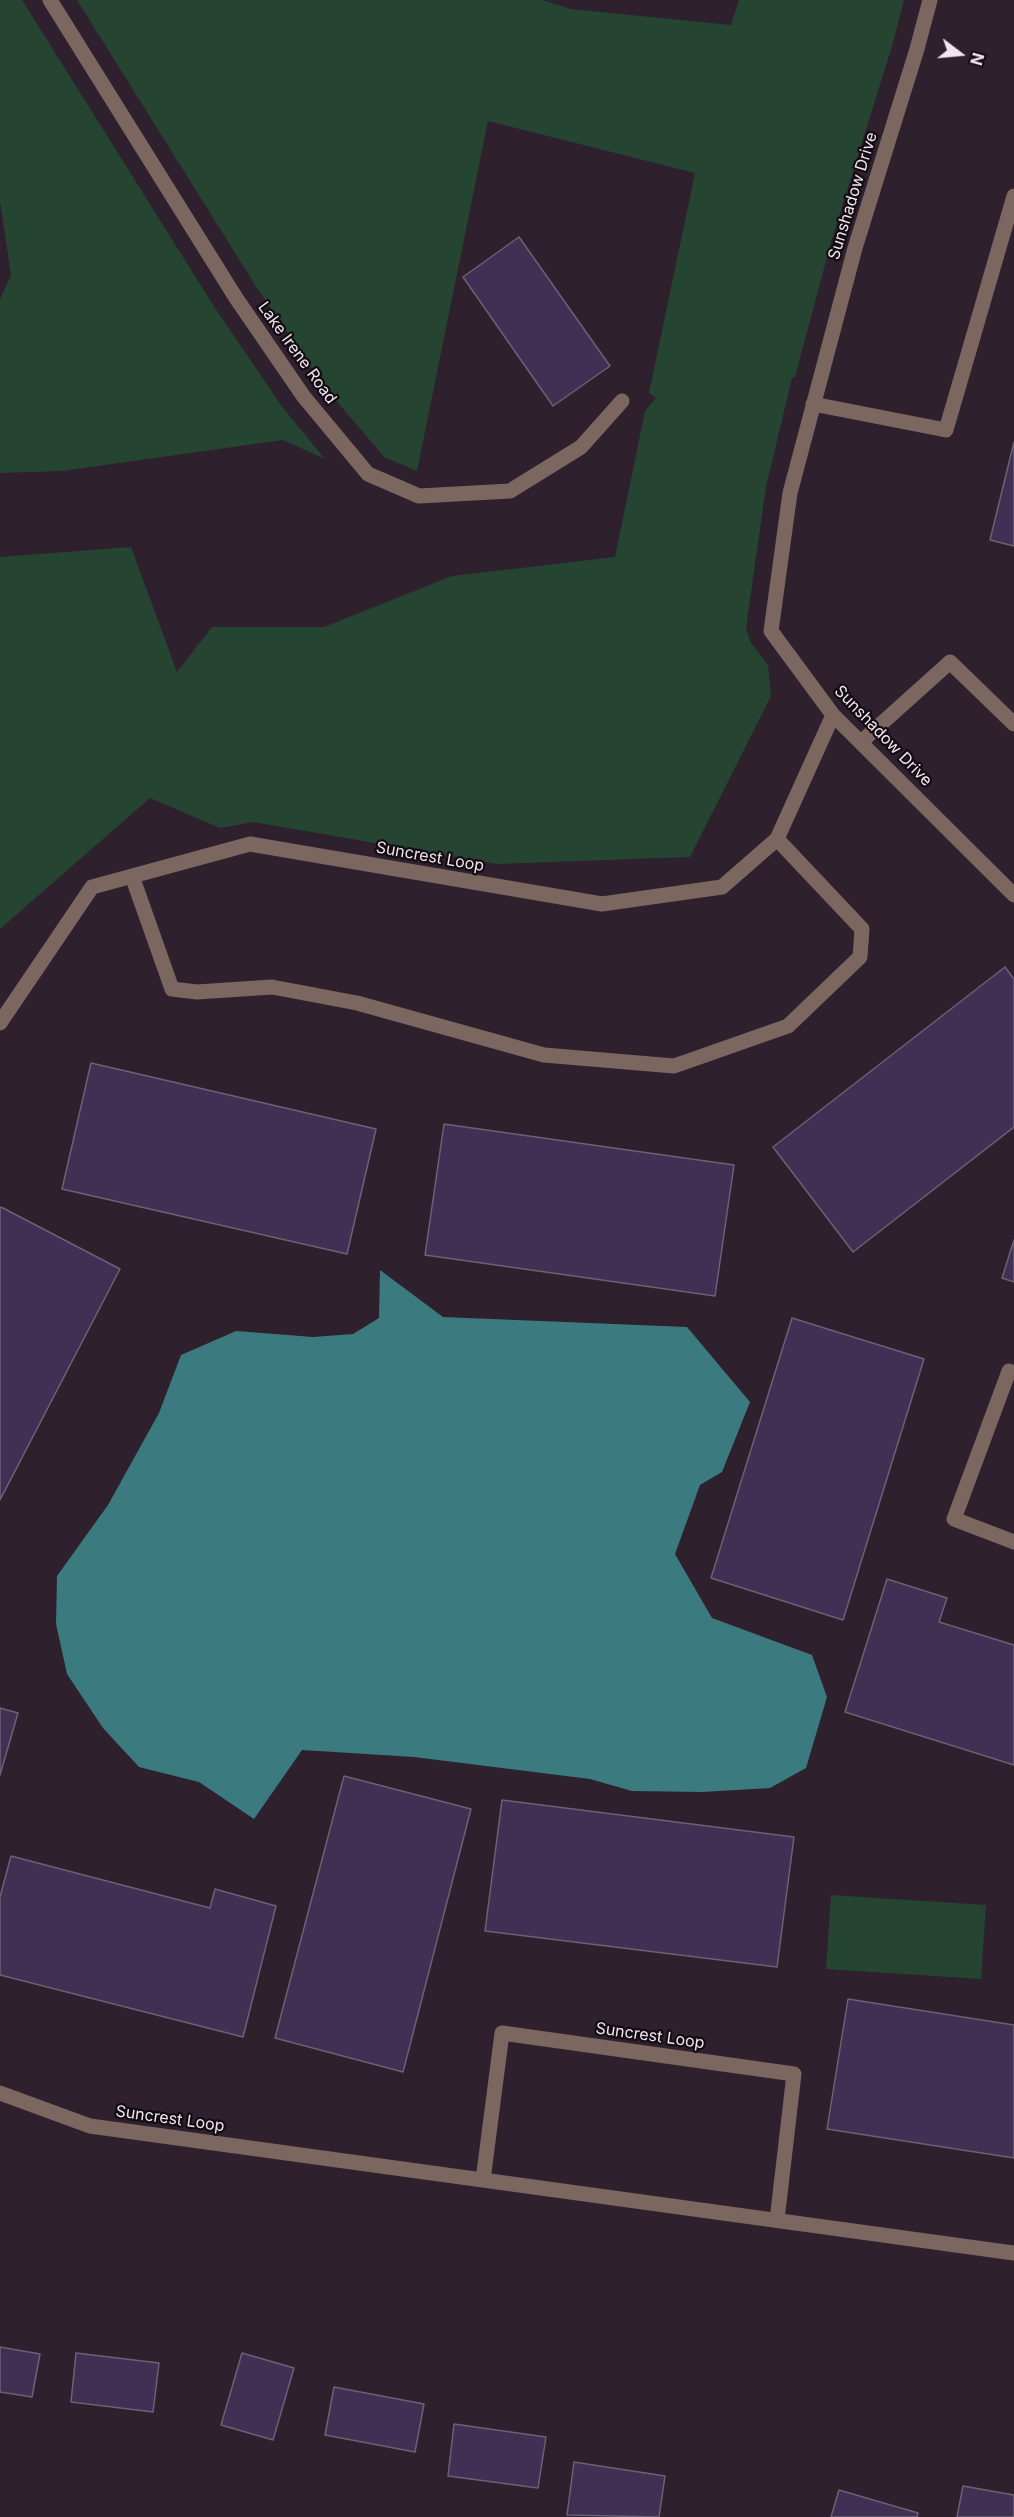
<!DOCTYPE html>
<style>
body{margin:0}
#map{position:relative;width:1014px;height:2517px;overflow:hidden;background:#2e202d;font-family:Inter,sans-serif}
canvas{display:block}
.north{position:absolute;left:930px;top:24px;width:60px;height:60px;-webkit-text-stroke:4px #130c12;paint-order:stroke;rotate:106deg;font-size:16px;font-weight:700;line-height:24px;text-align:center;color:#f0e6ef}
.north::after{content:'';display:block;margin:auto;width:21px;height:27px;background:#f0e6ef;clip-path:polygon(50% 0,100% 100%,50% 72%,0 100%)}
</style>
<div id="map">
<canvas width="1014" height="2517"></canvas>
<div class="north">N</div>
</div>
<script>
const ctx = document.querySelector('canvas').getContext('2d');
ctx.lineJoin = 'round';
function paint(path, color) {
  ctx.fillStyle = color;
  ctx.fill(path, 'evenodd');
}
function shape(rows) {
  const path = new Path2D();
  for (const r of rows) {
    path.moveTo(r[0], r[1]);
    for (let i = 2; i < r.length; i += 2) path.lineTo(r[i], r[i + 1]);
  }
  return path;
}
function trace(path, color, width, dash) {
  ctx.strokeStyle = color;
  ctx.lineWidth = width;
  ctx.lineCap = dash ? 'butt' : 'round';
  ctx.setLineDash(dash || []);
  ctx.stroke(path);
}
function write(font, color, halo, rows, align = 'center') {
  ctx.font = font + ' Inter,sans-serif';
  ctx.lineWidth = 4.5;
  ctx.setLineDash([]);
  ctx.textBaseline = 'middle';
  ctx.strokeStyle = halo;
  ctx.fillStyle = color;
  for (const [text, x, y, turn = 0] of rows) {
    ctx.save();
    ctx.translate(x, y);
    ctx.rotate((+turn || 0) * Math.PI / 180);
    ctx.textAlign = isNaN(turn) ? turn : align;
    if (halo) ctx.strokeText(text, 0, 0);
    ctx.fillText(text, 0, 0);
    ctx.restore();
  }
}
paint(shape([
 [0,0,22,0,215,308,283,408,325,459,283,440,62,471,0,473,0,299,11,275,0,201],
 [77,0,542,0,571,9,731,25,739,0,904,0,893,43,831,242,795,377,792,378,766,487,746,628,751,643,768,665,771,696,690,857,497,864,253,822,220,828,150,798,0,929,0,557,131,547,177,672,212,627,324,627,452,576,615,557,645,411,656,398,649,393,695,173,488,121,417,471,384,457,323,385,257,288],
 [831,1895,986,1905,981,1979,826,1969]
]), '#264432');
paint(shape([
 [380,1270,443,1317,687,1327,750,1402,722,1472,700,1485,675,1554,712,1618,812,1655,827,1697,806,1768,770,1788,702,1792,632,1791,590,1779,414,1757,302,1750,254,1819,199,1782,139,1767,103,1728,67,1674,56,1624,57,1576,108,1505,159,1413,181,1355,236,1331,313,1337,353,1334,379,1318]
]), '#3b7a7e');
const building = shape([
 [519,237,610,366,553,406,463,277,519,237],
 [1014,442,1014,546,990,540,1014,442],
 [1005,967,1014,979,1014,1127,853,1252,773,1147,1005,967],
 [91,1063,376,1129,347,1254,62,1189,91,1063],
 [444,1124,734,1165,715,1296,425,1255,444,1124],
 [1,1207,120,1269,0,1500,0,1209,1,1207],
 [1014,1240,1014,1282,1002,1278,1014,1240],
 [792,1318,924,1359,843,1620,711,1578,792,1318],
 [887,1579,947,1598,939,1622,1014,1645,1014,1765,845,1712,887,1579],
 [0,1708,18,1713,0,1775,0,1708],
 [344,1776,471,1809,403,2072,275,2038,344,1776],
 [502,1800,794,1837,777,1967,485,1931,502,1800],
 [11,1856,210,1908,215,1889,276,1906,243,2037,0,1975,0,1897,11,1856],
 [848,1999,1014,2025,1014,2158,827,2129,848,1999],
 [0,2347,40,2354,32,2397,0,2392,0,2347],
 [76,2353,159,2363,153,2412,71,2402,76,2353],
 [242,2353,294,2368,273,2440,221,2425,242,2353],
 [334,2387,424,2404,415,2452,325,2435,334,2387],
 [454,2424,546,2437,538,2488,448,2476,454,2424],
 [574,2462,665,2476,659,2517,567,2515,574,2462],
 [963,2486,1014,2495,1014,2517,957,2517,963,2486],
 [839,2490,918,2513,917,2517,831,2517,839,2490]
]);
paint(building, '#413054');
trace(building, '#6a6275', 1.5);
trace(shape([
 [50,0,236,298,304,397,368,474,419,496,510,491,581,447,622,401],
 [930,0,917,49,855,248,790,493,771,631,833,715,1014,895],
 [813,404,946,430,1014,196],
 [861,742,950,662,1014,724],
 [132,876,172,989,197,992,272,987,357,1003,544,1055,674,1066,788,1026,860,957,862,929,777,839],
 [0,1023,92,887,250,844,602,904,722,887,777,839,833,715],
 [1014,1373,1009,1371,954,1519,1014,1542],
 [0,2093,90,2126,1014,2253],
 [483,2180,502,2033,794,2074,777,2220]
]), '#7c6660', 15);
write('16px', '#f0e6ef', '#130c12', [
 ["Sunshadow Drive",853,196,-73],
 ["Lake Irene Road",297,353,54],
 ["Sunshadow Drive",883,736,46],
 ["Suncrest Loop",430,857,10],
 ["Suncrest Loop",650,2036,8],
 ["Suncrest Loop",170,2119,8]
]);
</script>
